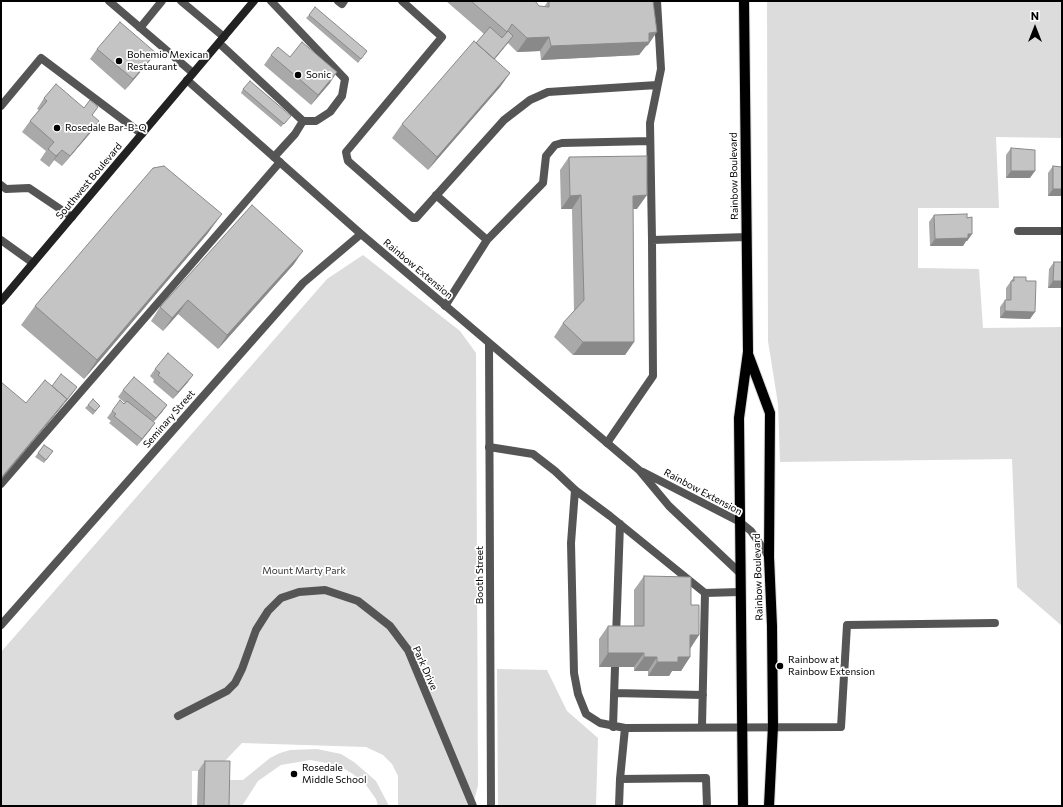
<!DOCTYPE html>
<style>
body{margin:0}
#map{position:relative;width:1063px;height:807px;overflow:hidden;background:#fff;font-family:Commissioner,sans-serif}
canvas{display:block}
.frame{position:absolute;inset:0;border:2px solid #000;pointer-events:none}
.north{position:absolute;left:1015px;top:8px;width:40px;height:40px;-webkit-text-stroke:3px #fff;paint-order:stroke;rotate:0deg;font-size:11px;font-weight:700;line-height:16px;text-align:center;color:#000}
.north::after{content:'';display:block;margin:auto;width:14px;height:18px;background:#000;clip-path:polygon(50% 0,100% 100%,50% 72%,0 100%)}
</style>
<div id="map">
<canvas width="1063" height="807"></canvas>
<div class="frame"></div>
<div class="north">N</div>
</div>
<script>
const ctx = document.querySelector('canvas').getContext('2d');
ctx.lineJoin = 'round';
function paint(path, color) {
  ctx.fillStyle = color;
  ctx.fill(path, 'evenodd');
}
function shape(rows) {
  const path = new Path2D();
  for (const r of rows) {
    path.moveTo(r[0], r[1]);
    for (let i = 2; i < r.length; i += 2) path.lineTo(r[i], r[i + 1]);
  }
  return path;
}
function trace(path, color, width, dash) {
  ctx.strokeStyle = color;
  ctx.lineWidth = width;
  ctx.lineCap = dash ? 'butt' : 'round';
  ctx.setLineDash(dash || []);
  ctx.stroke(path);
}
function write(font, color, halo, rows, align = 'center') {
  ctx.font = font + ' Commissioner,sans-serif';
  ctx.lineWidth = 3.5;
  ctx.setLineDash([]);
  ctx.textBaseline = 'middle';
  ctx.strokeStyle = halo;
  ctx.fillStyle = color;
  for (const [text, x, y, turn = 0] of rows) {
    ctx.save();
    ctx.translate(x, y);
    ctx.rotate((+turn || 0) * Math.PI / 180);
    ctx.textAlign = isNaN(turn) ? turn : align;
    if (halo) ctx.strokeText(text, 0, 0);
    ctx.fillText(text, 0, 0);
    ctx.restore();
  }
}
paint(shape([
 [767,1,1062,1,1062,138,996,137,999,208,918,208,918,268,979,269,983,328,1062,327,1062,626,1017,587,1012,459,780,462,778,404,768,341],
 [363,255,460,331,476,353,478,785,473,806,398,806,398,776,392,764,383,755,366,747,242,743,222,764,222,771,192,771,192,806,1,806,1,652,327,279],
 [497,669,547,670,567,711,598,738,596,806,498,806],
 [317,749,341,754,354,762,376,781,389,806,378,806,376,799,366,785,353,774,338,765,310,760,281,765,258,781,242,806,225,806,225,780,243,780,270,758,280,753,290,750]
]), '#dcdcdc');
const primary = shape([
 [748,354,770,413,769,557,772,626,773,726,769,806],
 [743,806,739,418,748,352,744,1]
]);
trace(primary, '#dbdbdb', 12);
trace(shape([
 [109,1,193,73],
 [181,1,224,37],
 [338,1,342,4,344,1],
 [402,1,442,37,346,152,347,157,348,161,413,218,416,218,504,120,530,100,548,92,657,85],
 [140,28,162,1],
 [219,43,303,121,316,121,330,112,342,96,345,79,271,1],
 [1,106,41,58,142,134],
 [274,157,295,134,303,121],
 [1,185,6,189,29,188,72,217],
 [436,195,487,240,543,183,546,156,555,145,562,143,650,141],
 [1,240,33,263],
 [652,240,650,123,661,69,657,1],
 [445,306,487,240],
 [607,443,653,376,652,240,747,237],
 [489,447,533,454,555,471,575,490,610,516,705,593,740,592],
 [1,484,280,162],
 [575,490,571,543,574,673,578,694,586,714,600,723,625,728,841,727,847,625,995,623],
 [616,637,620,524],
 [614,693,703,695],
 [702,726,705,593],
 [613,727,615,667],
 [620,779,706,778,707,806],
 [619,806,620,779,625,728]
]), '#555', 8);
trace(shape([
 [187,80,361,234,639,470,669,506,740,573],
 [1018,231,1062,231],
 [489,343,491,806],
 [643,472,740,522,751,531,769,557],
 [1,625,303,283,361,234],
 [178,716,227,691,235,683,242,669,256,630,268,611,281,598,299,592,325,590,358,601,390,626,408,650,473,806]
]), '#555', 8);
trace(shape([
 [1,301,254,1]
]), '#222', 8);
trace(primary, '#000', 10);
paint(shape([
 [446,1,535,1,539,6,544,7,548,1,653,1,648,45,646,46,639,55,541,60,540,51,517,52,508,43,494,60,510,73,500,87,428,170,392,138,402,124,484,34],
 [309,15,367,51,358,63,306,18],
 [97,49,148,63,125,90,90,59],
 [271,55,290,57,330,83,311,105,264,65],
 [243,89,288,119,281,127,241,93],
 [44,98,84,108,98,107,92,115,92,131,62,166,54,160,49,167,40,160,46,151,22,132,30,121,39,110,37,109],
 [1011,148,1030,178,1006,178,1006,155],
 [569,157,637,209,633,209,634,342,625,355,573,355,554,337,563,323,574,311,572,209,561,209,560,170],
 [1053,166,1062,196,1048,196,1048,173],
 [934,215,967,218,972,234,967,241,966,241,963,246,930,246,929,222],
 [208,233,84,379,21,325,35,306],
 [1054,262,1062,288,1048,288,1049,269],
 [294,264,218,349,178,314,163,331,151,321,160,307],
 [1014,277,1026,281,1030,319,1000,318,1000,307,1005,300,1006,300,1006,288],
 [155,369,188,382,173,399,153,382,154,380,150,376],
 [123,390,167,405,162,412,153,422,150,430,137,446,109,423,111,421,107,418,112,411,125,403,118,397],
 [88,405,100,406,93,415,85,408],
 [44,445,53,451,44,463,35,457],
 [644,576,691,605,699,635,690,647,690,657,681,671,672,671,669,676,648,676,648,671,634,671,634,667,599,667,599,639,608,626,634,626,634,590],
 [205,761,229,806,197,806,198,771]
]), '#a9a9a9');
paint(shape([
 [657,32,648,45,646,46,639,55,541,60,551,46],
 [513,36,508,43,484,72,489,65],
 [549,37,540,51,517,52,527,38],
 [156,53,148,63,125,90,133,79],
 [337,72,330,83,311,105,318,95],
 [510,73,500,87,428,170,437,157],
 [99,121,92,131,62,166,70,156],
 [62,150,54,160,49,167,56,156],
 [1011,171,1035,171,1030,178,1006,178],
 [1053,189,1062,189,1062,196,1048,196],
 [581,195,572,209,561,209,570,196],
 [647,195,637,209,624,209,633,196],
 [222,214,208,233,84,379,97,360],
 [968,234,972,234,967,241,966,241,963,246,930,246,935,239],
 [303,251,294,264,218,349,227,335],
 [1053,281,1062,281,1062,288,1048,288],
 [188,300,178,314,163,331,172,318],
 [1005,311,1035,312,1030,319,1000,318],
 [583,342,634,342,625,355,573,355],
 [193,375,188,382,173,399,178,392],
 [77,387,72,394,60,409,65,402],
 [67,399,60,409,1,480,1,478],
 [167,405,162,412,151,425,156,418],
 [155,423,150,430,137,446,142,439],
 [690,635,699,635,690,649],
 [608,653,644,653,634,667,599,667],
 [644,657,657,657,648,671,634,671],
 [678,657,690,657,681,671,672,671,669,676,648,676,657,662]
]), '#898989');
const building = shape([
 [471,1,535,1,539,6,549,7,549,1,653,1,657,32,649,33,649,42,551,46,549,37,527,38,512,24,507,32,471,1],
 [315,7,367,51,361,59,309,15,315,7],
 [120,22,156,53,133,79,97,49,120,22],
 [490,27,502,38,508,31,513,36,494,59,476,43,490,27],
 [474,41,510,73,437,157,402,124,474,41],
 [302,42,337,72,318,95,271,55,278,47,290,57,302,42],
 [250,81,291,116,284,124,243,89,250,81],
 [56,84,84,108,90,100,98,107,92,115,99,121,70,156,62,150,56,156,48,149,54,142,30,121,47,101,44,98,56,84],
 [1011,148,1035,150,1035,171,1011,171,1011,148],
 [647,156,647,195,633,196,634,342,583,342,563,323,584,300,581,195,570,196,569,157,647,156],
 [164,166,222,214,97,360,35,306,153,168,164,166],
 [1053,166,1062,167,1062,189,1053,189,1053,166],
 [252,205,303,251,227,335,188,300,172,318,160,307,252,205],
 [967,214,967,218,972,217,972,234,968,234,968,238,935,239,934,215,967,214],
 [1054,262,1062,262,1062,281,1053,281,1054,262],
 [1014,277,1026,277,1026,281,1036,281,1035,312,1005,311,1005,300,1011,300,1011,281,1014,281,1014,277],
 [168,353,193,375,178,392,158,375,160,373,155,369,168,353],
 [61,374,77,387,65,402,67,399,52,386,61,374],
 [134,377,167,405,156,418,123,390,134,377],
 [45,380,67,399,1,478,1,382,26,403,45,380],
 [93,399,100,406,95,411,88,405,93,399],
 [120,400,124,404,127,401,155,423,142,439,114,416,116,414,112,411,120,400],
 [44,445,53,451,46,460,38,453,44,445],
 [644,576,691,577,691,605,699,605,699,635,690,635,690,657,678,657,678,662,657,662,657,657,644,657,644,653,608,653,608,626,644,626,644,576],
 [205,761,230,761,229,806,204,806,205,761]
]);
paint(building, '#c4c4c4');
trace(building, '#898989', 1);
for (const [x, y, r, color] of [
 [119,61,4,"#000"],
 [298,75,4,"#000"],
 [57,128,4,"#000"],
 [780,666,4,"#000"],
 [294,774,4,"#000"]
]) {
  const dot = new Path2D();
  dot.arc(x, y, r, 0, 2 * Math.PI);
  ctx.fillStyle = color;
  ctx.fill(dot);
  trace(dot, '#fff', 1.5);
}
write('10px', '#000', '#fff', [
 ["Bohemio Mexican",127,55],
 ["Restaurant",127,67],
 ["Sonic",306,75],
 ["Rosedale Bar-B-Q",65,128],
 ["Rainbow at",788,660],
 ["Rainbow Extension",788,672],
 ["Rosedale",302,768],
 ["Middle School",302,780]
], 'left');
write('10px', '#000', '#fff', [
 ["Rainbow Boulevard",734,176,-91],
 ["Southwest Boulevard",89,181,-50],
 ["Rainbow Extension",418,269,40],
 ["Seminary Street",169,419,-49],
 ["Rainbow Extension",703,492,28],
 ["Booth Street",480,575,-90],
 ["Rainbow Boulevard",758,577,-92],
 ["Park Drive",425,668,66]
]);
write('10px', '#333', '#fff', [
 ["Mount Marty Park",304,571]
]);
</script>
